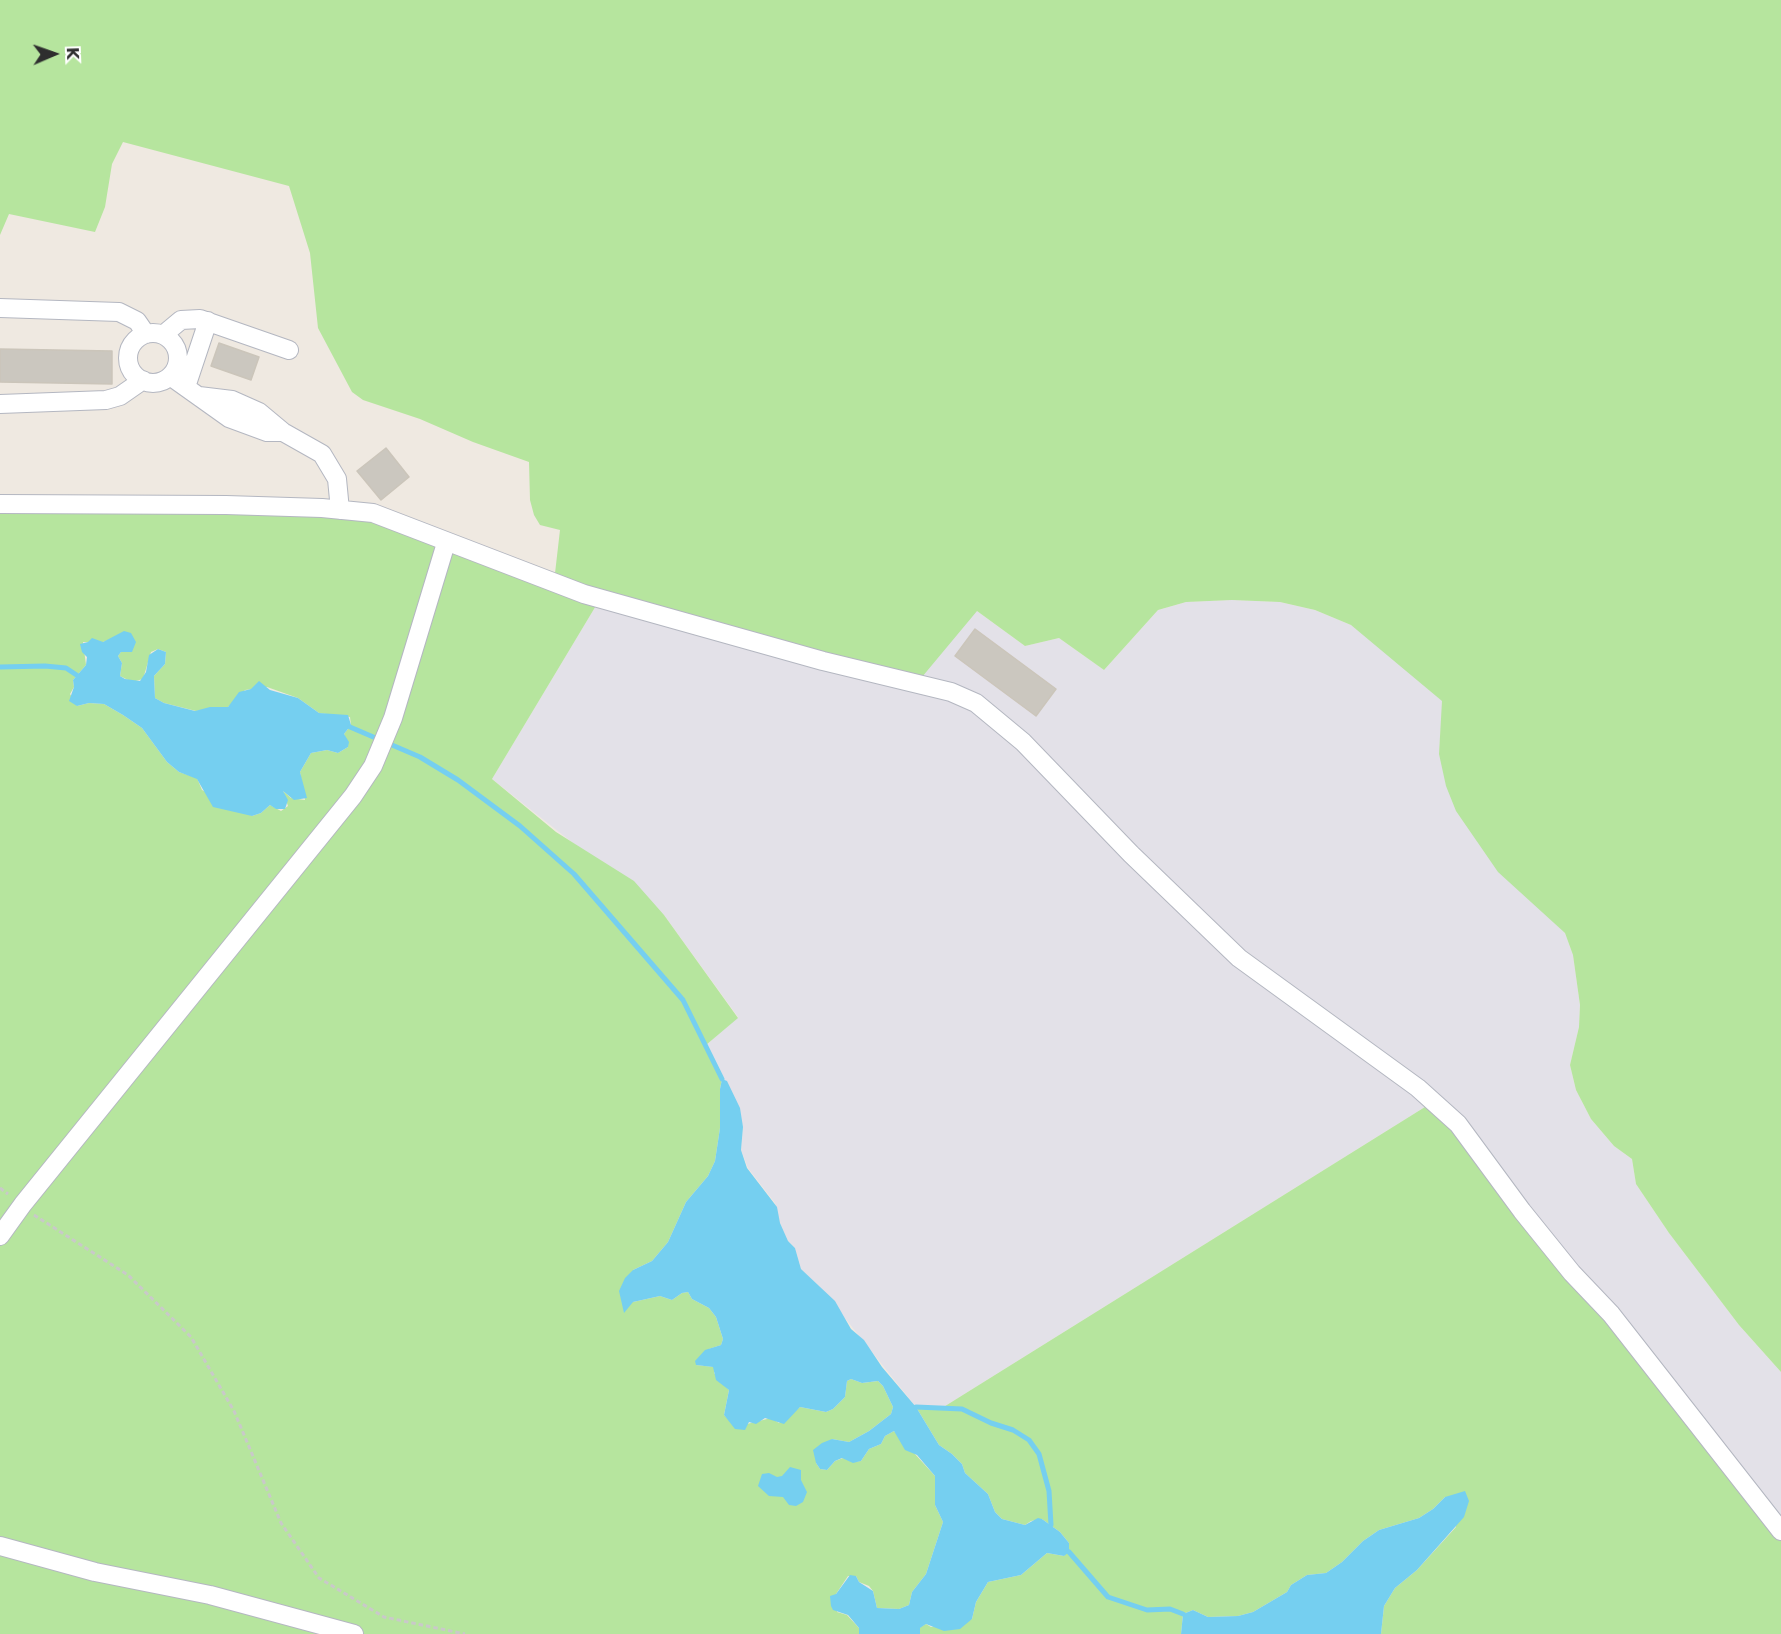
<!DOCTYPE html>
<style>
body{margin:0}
#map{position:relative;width:1781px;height:1634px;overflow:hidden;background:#efe9e1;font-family:"DejaVu Sans",sans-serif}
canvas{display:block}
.north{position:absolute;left:24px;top:24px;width:60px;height:60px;-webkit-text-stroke:4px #fff;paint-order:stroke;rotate:88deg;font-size:16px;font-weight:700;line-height:24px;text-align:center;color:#2e2e2e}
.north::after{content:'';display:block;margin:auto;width:21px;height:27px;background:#2e2e2e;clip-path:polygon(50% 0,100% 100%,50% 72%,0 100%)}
</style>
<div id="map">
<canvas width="1781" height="1634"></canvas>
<div class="north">K</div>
</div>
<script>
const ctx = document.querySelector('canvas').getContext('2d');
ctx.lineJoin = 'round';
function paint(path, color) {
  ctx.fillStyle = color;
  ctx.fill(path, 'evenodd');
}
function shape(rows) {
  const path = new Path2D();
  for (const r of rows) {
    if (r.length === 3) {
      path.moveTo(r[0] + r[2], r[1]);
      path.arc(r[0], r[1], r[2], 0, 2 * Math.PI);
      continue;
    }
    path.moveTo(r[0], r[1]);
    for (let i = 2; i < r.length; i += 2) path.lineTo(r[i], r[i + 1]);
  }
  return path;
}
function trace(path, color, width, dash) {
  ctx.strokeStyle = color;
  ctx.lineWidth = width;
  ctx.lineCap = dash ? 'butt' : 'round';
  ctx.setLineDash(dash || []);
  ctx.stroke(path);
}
paint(shape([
 [600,599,977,611,1025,646,1059,638,1104,670,1158,610,1186,602,1232,600,1280,602,1315,610,1351,625,1372,640,1443,701,1439,754,1550,918,1565,933,1573,955,1580,1005,1579,1027,1570,1065,1576,1090,1591,1119,1614,1146,1632,1159,1636,1184,1669,1233,1739,1325,1781,1372,1781,1531,1433,1102,942,1408,916,1407,821,1288,801,1269,795,1248,788,1241,780,1223,775,1203,748,1168,741,1150,743,1127,732,1094,706,1045,738,1017,664,915,492,779]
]), '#e3e1e8');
paint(shape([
 [0,0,1781,0,1781,1372,1739,1325,1669,1233,1636,1184,1632,1159,1614,1146,1591,1119,1576,1090,1570,1065,1579,1027,1580,1005,1573,955,1565,933,1498,872,1456,811,1446,786,1439,754,1442,701,1351,625,1315,610,1280,602,1232,600,1186,602,1158,610,1104,670,1059,638,1025,646,977,611,917,683,600,599,492,779,556,832,634,881,664,915,738,1018,706,1045,722,1079,720,1089,720,1128,715,1161,708,1176,686,1202,668,1242,652,1261,633,1270,633,1302,660,1296,672,1300,682,1293,688,1292,692,1299,709,1308,716,1317,723,1339,721,1345,709,1349,696,1365,714,1367,714,1373,729,1390,724,1415,731,1422,747,1424,771,1418,779,1423,800,1407,826,1412,833,1409,845,1397,847,1381,851,1379,862,1383,878,1381,883,1386,893,1407,891,1414,869,1431,849,1442,832,1439,816,1463,820,1469,827,1470,835,1461,843,1458,853,1462,861,1461,869,1449,881,1444,885,1436,894,1431,935,1476,935,1505,943,1522,926,1574,912,1592,909,1605,899,1609,877,1608,873,1591,869,1586,859,1582,856,1576,848,1576,836,1594,837,1612,847,1615,859,1628,859,1634,0,1634,0,504,373,513,554,582,560,530,540,525,534,515,530,500,529,462,473,442,420,419,363,400,352,392,318,328,310,253,289,186,123,142,112,164,105,207,95,232,9,214,0,235],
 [116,637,127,652,121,652,118,656,122,663,120,676,132,682,143,679,151,652,158,649,166,652,165,664,154,676,155,698,164,703,196,711,228,707,245,690,267,687,298,698,319,713,350,717,351,725,344,734,348,747,338,753,327,750,311,753,300,772,305,800,291,798,283,791,288,806,281,811,270,805,261,813,252,816,202,790,197,778,179,772,167,762,142,728,123,715,104,704,89,703,77,706,70,694,74,687,73,680,86,665,83,642,103,642],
 [1433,1102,1781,1531,1781,1634,1381,1634,1384,1606,1395,1588,1417,1570,1456,1527,1445,1497,1433,1509,1419,1518,1379,1530,1363,1541,1342,1562,1326,1573,1307,1575,1291,1585,1287,1592,1253,1612,1238,1616,1208,1617,1193,1610,1183,1614,1181,1634,920,1634,919,1628,926,1624,931,1627,972,1619,976,1602,988,1582,1021,1575,1047,1553,1064,1556,1069,1543,1060,1532,1042,1519,1031,1521,1025,1525,1002,1519,995,1512,988,1494,965,1473,962,1464,952,1454,939,1445,916,1407,942,1408]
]), '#b6e59e');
paint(shape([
 [124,631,131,633,136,642,132,652,121,652,118,656,122,663,120,676,125,679,140,681,146,672,149,655,158,649,166,652,165,664,154,676,155,698,164,703,195,711,210,707,228,707,239,692,251,689,259,681,270,690,298,698,319,713,348,715,351,725,344,734,349,742,348,747,338,753,327,750,311,753,300,772,307,798,294,800,283,791,288,800,285,809,276,809,270,805,261,813,252,816,213,807,197,779,179,772,167,762,142,728,123,715,104,704,89,703,77,706,69,701,74,687,73,680,86,665,87,657,82,652,80,644,88,642,92,638,103,642],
 [722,1079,727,1081,740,1108,743,1127,741,1150,747,1168,777,1207,780,1223,788,1241,795,1248,801,1269,835,1301,851,1329,864,1340,882,1367,916,1407,939,1445,952,1454,962,1464,965,1473,988,1494,995,1512,1002,1519,1025,1525,1038,1518,1042,1519,1060,1532,1069,1543,1069,1552,1064,1556,1047,1553,1021,1575,988,1582,976,1602,972,1619,960,1629,944,1631,926,1624,920,1628,920,1634,859,1634,859,1628,848,1615,833,1610,831,1606,830,1596,836,1594,850,1575,856,1576,859,1582,873,1591,877,1608,899,1609,909,1605,912,1592,926,1574,943,1522,935,1505,935,1476,917,1455,905,1450,894,1431,885,1436,881,1444,869,1449,861,1461,853,1463,842,1458,835,1461,827,1470,820,1469,816,1463,813,1450,822,1443,832,1439,849,1442,869,1431,891,1414,893,1407,883,1386,878,1381,862,1383,851,1379,847,1381,845,1397,833,1409,826,1412,800,1407,784,1424,765,1418,756,1424,749,1422,745,1430,735,1429,724,1415,729,1390,716,1380,713,1367,696,1365,695,1361,705,1350,721,1345,723,1339,716,1317,709,1308,692,1299,688,1292,682,1293,672,1300,660,1296,633,1302,624,1313,619,1291,625,1278,633,1270,652,1261,668,1242,686,1202,708,1176,715,1161,720,1128,720,1089],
 [790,1467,801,1470,801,1480,807,1492,803,1502,796,1506,789,1505,783,1497,769,1496,758,1486,762,1474,769,1473,777,1477,782,1476],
 [1465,1491,1469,1501,1464,1517,1417,1570,1395,1588,1384,1606,1381,1634,1181,1634,1183,1614,1193,1610,1208,1617,1238,1616,1253,1612,1287,1592,1291,1585,1307,1575,1326,1573,1342,1562,1363,1541,1379,1530,1419,1518,1433,1509,1445,1497]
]), '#75cff0');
trace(shape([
 [0,667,45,666,66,668,78,676],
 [350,727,420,757,458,780,520,826,574,874,683,1000,722,1079],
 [916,1407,962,1409,991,1423,1013,1430,1029,1440,1039,1454,1049,1491,1051,1525],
 [1069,1552,1108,1597,1147,1610,1170,1609,1183,1614]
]), '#75cff0', 5);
const building = shape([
 [219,343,259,357,251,380,211,366,219,343],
 [0,349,112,351,112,384,0,382,0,349],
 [386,448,409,477,381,500,357,471,386,448],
 [975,629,1056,689,1036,716,955,656,975,629]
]);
paint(building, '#cbc7bf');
trace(building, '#cbc5ba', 1.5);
const minor = shape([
 [0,308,119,312,137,321,146,334],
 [153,358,25],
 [163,335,181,320,200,319,289,350],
 [170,376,229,418,267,432,283,432],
 [186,387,208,321],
 [199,396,232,400,259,412,283,432,322,454,337,479,340,510],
 [0,404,106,400,120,396,143,380],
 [0,504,226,505,322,508,373,513,584,594,823,661,951,692,976,703,1023,742,1131,854,1239,958,1418,1088,1458,1124,1522,1211,1572,1273,1611,1314,1781,1531],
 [0,1236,23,1204,353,796,373,766,393,718,446,543],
 [0,1546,95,1572,210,1595,354,1634]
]);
trace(minor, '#b4b7c1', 20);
trace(shape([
 [0,1188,8,1194],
 [34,1215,128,1275,191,1337,234,1411,281,1523,319,1578,384,1617,465,1634]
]), '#c9c9c9', 3, [4.5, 3]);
trace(minor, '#fff', 18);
</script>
